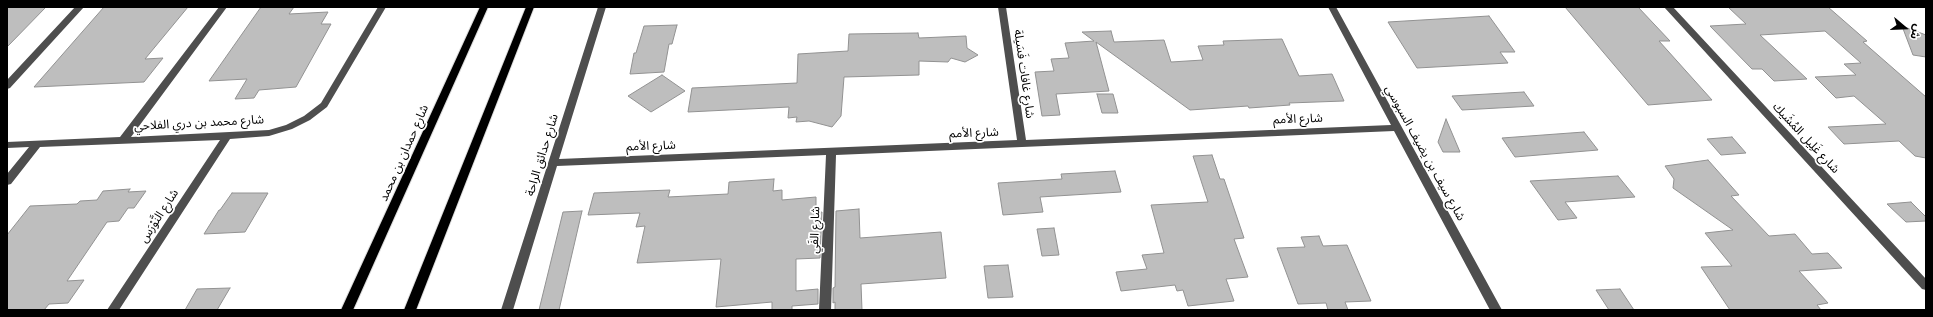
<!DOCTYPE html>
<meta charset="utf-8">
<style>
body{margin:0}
#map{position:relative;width:1933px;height:317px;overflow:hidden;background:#fff;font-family:Quicksand,"Noto Sans Arabic",sans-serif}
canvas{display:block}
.frame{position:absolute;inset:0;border:8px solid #000;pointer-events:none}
.north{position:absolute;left:1885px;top:8px;width:40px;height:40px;-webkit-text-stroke:3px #fff;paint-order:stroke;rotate:109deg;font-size:11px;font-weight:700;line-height:16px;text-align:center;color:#000}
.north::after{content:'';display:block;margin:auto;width:14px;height:18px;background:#000;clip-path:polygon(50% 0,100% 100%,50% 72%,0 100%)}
</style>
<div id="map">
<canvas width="1933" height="317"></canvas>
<div class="frame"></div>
<div class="north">ش</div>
</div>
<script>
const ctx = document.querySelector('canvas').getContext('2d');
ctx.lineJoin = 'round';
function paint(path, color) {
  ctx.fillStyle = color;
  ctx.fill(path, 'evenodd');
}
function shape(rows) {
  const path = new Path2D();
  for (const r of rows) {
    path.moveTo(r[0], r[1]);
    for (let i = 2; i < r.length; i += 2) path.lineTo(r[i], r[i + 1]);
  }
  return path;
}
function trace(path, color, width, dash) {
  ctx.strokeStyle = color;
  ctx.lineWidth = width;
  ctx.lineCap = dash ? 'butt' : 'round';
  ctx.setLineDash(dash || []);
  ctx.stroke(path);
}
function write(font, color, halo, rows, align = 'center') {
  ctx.font = font + ' Quicksand,"Noto Sans Arabic",sans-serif';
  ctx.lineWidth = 3.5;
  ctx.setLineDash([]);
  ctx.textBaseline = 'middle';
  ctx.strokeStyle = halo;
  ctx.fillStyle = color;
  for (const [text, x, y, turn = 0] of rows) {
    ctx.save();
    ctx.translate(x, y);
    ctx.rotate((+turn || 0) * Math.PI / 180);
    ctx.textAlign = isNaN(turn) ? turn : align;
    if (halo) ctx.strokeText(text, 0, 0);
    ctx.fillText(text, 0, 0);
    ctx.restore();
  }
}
const building = shape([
 [7,7,46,7,7,47,7,7],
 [104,7,188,7,145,59,163,58,144,82,34,87,104,7],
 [261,7,294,7,289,14,328,12,321,24,331,24,296,87,259,90,254,98,235,99,247,79,209,81,261,7],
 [1565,7,1638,7,1670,41,1659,41,1712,100,1648,105,1565,7],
 [1728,7,1828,7,1867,41,1863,42,1926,97,1926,158,1915,156,1899,141,1844,144,1828,127,1886,124,1854,96,1836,98,1815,77,1856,75,1844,64,1861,63,1825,31,1760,35,1807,79,1774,81,1762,69,1752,69,1710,26,1746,24,1728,7],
 [1489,16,1515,52,1500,52,1508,63,1417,68,1388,22,1489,16],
 [677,25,672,44,669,44,664,72,630,74,634,53,636,53,644,26,677,25],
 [1902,26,1926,35,1926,57,1913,55,1902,26],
 [1111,31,1114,42,1164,40,1171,62,1203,60,1198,46,1224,45,1223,41,1282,39,1299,76,1332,74,1344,101,1289,103,1290,105,1249,108,1248,106,1190,110,1096,42,1109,91,1056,94,1060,115,1042,116,1035,72,1054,71,1051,59,1069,58,1065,43,1094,41,1082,32,1111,31],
 [918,33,919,38,966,36,967,48,978,55,965,62,951,58,948,62,919,61,919,75,844,77,841,116,832,127,809,121,796,122,797,117,788,118,789,107,688,112,692,88,797,83,798,54,848,51,849,34,918,33],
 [662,75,685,91,651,112,628,96,662,75],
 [1524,92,1534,106,1462,110,1452,96,1524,92],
 [1097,94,1113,94,1118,113,1102,113,1097,94],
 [1446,119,1460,152,1443,152,1438,142,1446,119],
 [1584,132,1598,150,1515,157,1502,138,1584,132],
 [1732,137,1746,153,1721,155,1707,139,1732,137],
 [1212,155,1220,179,1224,179,1244,238,1234,239,1248,277,1226,279,1234,301,1188,306,1183,290,1177,291,1175,285,1121,291,1116,272,1147,269,1142,255,1164,253,1151,205,1208,202,1193,156,1212,155],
 [1708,160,1739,195,1731,196,1769,236,1795,234,1812,254,1828,253,1842,268,1799,271,1828,303,1817,305,1821,310,1730,310,1701,267,1732,266,1705,233,1733,230,1673,188,1674,179,1665,166,1708,160],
 [1115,171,1121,192,1040,197,1043,212,1003,215,998,183,1062,179,1061,174,1115,171],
 [1618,176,1635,197,1565,202,1577,218,1558,220,1530,181,1618,176],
 [774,179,773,191,782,190,782,200,816,197,816,213,822,212,820,258,796,259,796,291,818,289,818,304,792,306,792,310,772,310,772,302,716,307,721,259,637,263,645,226,636,227,640,213,588,215,594,193,670,190,668,197,728,194,729,182,774,179],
 [130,189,128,192,146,191,134,208,128,208,119,221,107,222,67,281,84,280,68,303,49,304,44,310,7,310,7,235,30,206,77,204,80,201,97,200,103,191,130,189],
 [232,193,268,193,245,232,204,234,219,210,220,210,232,193],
 [1911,202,1926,217,1926,221,1906,222,1887,204,1911,202],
 [859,209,860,238,941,232,946,278,861,284,862,310,835,310,835,302,833,303,833,288,835,287,836,211,859,209],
 [582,211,559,310,539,310,563,212,582,211],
 [1054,228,1059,255,1042,256,1037,229,1054,228],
 [1319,236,1323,246,1347,245,1371,301,1345,302,1348,310,1328,310,1326,303,1298,304,1277,248,1305,247,1301,237,1319,236],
 [1008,265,1013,297,988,298,984,266,1008,265],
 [230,288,217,310,185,310,197,289,230,288],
 [1620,289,1634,310,1609,310,1596,290,1620,289]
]);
paint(building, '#bebebe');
trace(building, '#929292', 1);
const major = shape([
 [480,7,488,7,353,310,341,310,480,7],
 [526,7,534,7,416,310,404,310,526,7]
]);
trace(major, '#dbdbdb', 2);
paint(shape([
 [75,7,84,7,10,88,7,89,7,80,75,7],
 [219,7,227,7,131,137,269,130,286,125,304,116,321,103,378,7,386,7,327,107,310,120,292,129,269,136,230,139,119,310,107,310,220,140,40,147,11,184,7,185,7,174,29,147,7,148,7,142,120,137,219,7],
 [598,7,606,7,559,159,1017,140,998,7,1006,7,1026,140,1391,125,1328,7,1336,7,1502,310,1490,310,1394,131,836,155,831,310,819,310,826,155,557,166,513,310,501,310,598,7],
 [1664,7,1673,7,1926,279,1926,290,1922,289,1664,7]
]), '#4e4e4e');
paint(major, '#000');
write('12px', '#000', '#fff', [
 ["شارع غافات فَسَيلة",1024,74,82],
 ["شارع الأمم",1298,119,-2],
 ["شارع محمد بن دري الفلاحي",199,123,-3],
 ["شارع الأمم",974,133,-2],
 ["شارع غَلِيل المُشَيك",1806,138,47],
 ["شارع الأمم",651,146,-2],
 ["شارع حمدان بن محمد",404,153,-66],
 ["شارع سيف بن يضيف السبوسي",1425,153,61],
 ["شارع حدائق الراحة",542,155,-73],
 ["شارع النَّوْرَس",159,216,-57],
 ["شارع الفَي",815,230,-88]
]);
</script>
